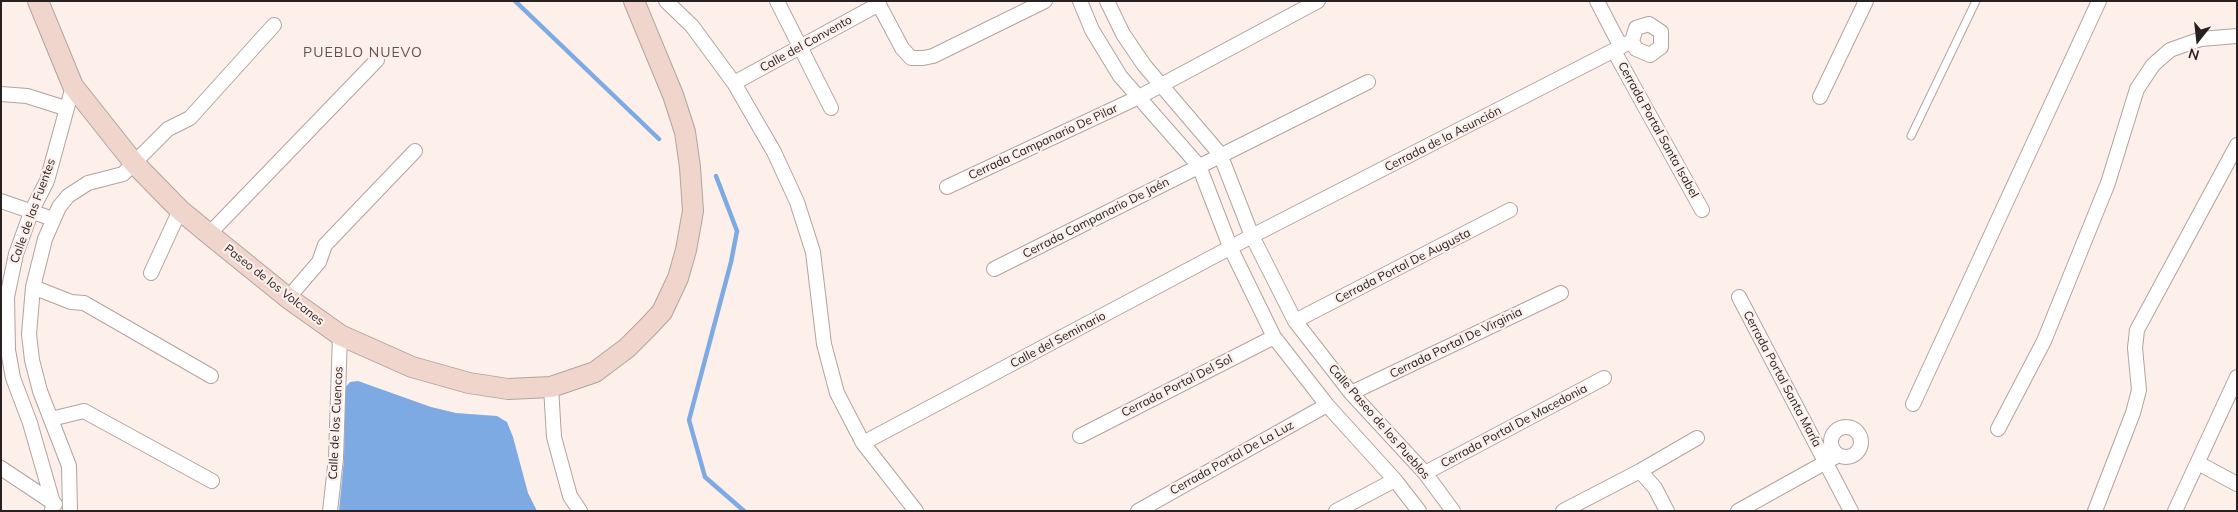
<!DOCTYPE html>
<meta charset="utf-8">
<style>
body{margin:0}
#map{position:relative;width:2238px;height:512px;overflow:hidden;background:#fdefea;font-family:Mulish,sans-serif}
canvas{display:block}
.frame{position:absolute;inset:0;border:2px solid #272221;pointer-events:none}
.north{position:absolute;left:2173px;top:15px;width:50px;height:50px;-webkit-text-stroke:4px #fdefea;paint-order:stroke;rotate:196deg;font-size:14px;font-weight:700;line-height:20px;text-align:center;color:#272221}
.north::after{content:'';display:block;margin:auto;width:18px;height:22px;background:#272221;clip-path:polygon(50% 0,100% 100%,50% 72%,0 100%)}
</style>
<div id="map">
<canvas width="2238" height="512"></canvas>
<div class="frame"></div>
<div class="north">N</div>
</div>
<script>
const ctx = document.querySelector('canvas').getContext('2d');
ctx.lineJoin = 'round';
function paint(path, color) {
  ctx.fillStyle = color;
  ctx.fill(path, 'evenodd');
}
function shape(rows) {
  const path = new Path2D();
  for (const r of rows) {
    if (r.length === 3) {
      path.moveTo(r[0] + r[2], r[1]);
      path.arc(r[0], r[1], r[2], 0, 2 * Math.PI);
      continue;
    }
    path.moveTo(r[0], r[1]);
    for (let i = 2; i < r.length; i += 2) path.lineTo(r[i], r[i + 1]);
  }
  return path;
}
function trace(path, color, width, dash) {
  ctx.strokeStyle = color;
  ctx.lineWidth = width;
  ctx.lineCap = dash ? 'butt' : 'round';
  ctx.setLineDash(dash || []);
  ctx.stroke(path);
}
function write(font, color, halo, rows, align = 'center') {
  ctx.font = font + ' Mulish,sans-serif';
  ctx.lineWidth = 4.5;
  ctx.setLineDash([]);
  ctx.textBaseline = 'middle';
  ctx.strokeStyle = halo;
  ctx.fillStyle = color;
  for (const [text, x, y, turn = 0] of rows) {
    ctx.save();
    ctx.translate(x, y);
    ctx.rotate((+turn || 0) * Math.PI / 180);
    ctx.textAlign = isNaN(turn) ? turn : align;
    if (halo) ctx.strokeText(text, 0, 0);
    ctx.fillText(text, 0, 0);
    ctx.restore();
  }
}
paint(shape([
 [358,381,431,407,456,413,497,416,507,422,513,437,528,493,537,511,339,511,344,459,345,388,350,382]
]), '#7eaae3');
trace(shape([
 [515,1,659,139],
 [716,176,737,231,731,262,689,420,705,477,744,511]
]), '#7eaae3', 4.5);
const lane = shape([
 [1911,136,1976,1]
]);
const street = shape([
 [666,1,692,26,734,83,774,152,797,202,813,252,824,344,837,393,863,443,916,511],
 [777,1,831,108],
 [877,1,902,48,911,58,923,58,933,56,1045,1],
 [1080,1,1092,30,1120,76,1199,166,1231,249,1274,337,1327,405,1395,480,1419,511],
 [1107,1,1123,34,1144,65,1220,154,1252,236,1295,321,1351,393,1425,473,1453,511],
 [1597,1,1621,47],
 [1649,24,1661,32,1661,47,1650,55,1636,49,1632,41,1636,28,1649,24],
 [1614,51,1702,210],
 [734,83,879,4],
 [1,94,27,96,65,108],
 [1820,97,1866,1],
 [947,187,1139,97,1318,1],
 [1,201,53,219],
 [209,234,377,60],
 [994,269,1368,82],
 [151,273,180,210],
 [33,287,71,302,84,303,211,376],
 [1739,297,1851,511],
 [288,298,319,262,325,245,415,151],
 [1295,321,1510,210],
 [551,387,554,437,570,496,580,511],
 [1351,393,1561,293],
 [1913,404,2099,1],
 [51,419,84,411,212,481],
 [1846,442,15],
 [1998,429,2044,341,2108,183,2137,89,2153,65,2170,50,2201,39,2237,36],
 [1080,436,1274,337],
 [863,443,1252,236,1632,41],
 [2198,463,2237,484],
 [1,468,55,504],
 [1640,471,1655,488,1667,511],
 [1425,473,1604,378],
 [52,511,53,503,30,423,13,378,8,350,7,297,16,254,32,210,47,181,73,86],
 [70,511,69,466,40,391,32,360,29,334,33,287,45,239,59,207,68,196,88,183,123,174,168,129,190,118,274,25],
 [330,511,336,458,340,335],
 [1138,511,1327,405],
 [1336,511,1395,480],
 [1563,511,1640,471,1697,438],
 [1738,511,1837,456],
 [2095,511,2133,413,2139,390,2135,348,2137,330,2237,145],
 [2175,511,2237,377]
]);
const secondary = shape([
 [38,1,73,86,134,163,180,210,209,234,288,298,340,335,412,367,469,383,508,389,551,387,595,372,627,348,647,328,662,312,678,278,686,250,693,211,690,167,685,132,673,95,634,1]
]);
trace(lane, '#b1a4a0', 9);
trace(street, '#b1a4a0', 16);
trace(secondary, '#b1a4a0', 22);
trace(lane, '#fff', 7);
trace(street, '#fff', 14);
trace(secondary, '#efd5cc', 20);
write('12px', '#272221', '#fdefea', [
 ["Calle del Convento",806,44,-29],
 ["Cerrada Portal Santa Isabel",1658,130,61],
 ["Cerrada de la Asunción",1443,139,-27],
 ["Cerrada Campanario De Pilar",1043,142,-25],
 ["Calle de las Fuentes",33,211,-70],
 ["Cerrada Campanario De Jaén",1096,218,-27],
 ["Cerrada Portal De Augusta",1403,266,-27],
 ["Paseo de los Volcanes",274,285,38],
 ["Calle del Seminario",1058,340,-28],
 ["Cerrada Portal De Virginia",1456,343,-26],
 ["Cerrada Portal Santa María",1782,379,62],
 ["Cerrada Portal Del Sol",1177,386,-27],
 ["Calle Paseo de los Pueblos",1379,422,49],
 ["Calle de los Cuencos",336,423,-87],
 ["Cerrada Portal De Macedonia",1514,426,-28],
 ["Cerrada Portal De La Luz",1232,458,-29]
]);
ctx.letterSpacing = '1px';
write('14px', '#605451', '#fdefea', [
 ["PUEBLO NUEVO",363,53]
]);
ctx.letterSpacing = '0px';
</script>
